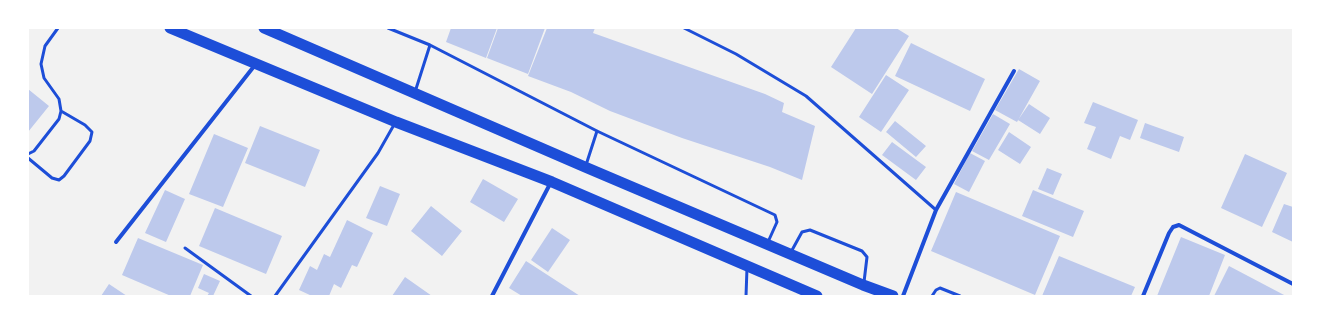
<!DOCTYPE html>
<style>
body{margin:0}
#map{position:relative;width:1321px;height:324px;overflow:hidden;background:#f2f2f2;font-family:Figtree,sans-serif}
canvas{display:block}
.frame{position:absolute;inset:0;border:29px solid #fff;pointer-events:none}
</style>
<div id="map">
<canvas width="1321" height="324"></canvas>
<div class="frame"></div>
</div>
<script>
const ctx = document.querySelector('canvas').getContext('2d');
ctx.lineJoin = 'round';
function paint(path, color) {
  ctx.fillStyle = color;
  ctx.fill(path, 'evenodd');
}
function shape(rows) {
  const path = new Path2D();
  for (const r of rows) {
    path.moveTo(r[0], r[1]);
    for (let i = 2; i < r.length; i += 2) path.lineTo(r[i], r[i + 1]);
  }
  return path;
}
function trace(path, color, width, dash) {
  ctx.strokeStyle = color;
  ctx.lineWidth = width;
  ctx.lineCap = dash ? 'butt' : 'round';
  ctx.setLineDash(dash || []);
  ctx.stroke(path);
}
paint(shape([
 [451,28,497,28,486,58,446,42],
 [498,28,545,28,528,74,487,58],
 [547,28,595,28,593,33,765,94,784,103,782,112,815,126,802,180,770,167,682,138,610,111,571,92,528,76],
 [856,28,896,28,909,36,872,94,831,67],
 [911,43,985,79,970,111,895,76],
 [1019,69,1040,81,1017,122,995,110],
 [886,75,909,90,881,132,859,117],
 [28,89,49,106,28,132],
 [1093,102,1138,120,1130,140,1120,136,1111,159,1087,149,1096,127,1084,123],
 [1029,104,1050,118,1040,134,1018,120],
 [993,114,1010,124,989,160,972,151],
 [895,121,926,146,916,157,886,132],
 [1145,123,1184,137,1179,152,1140,138],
 [260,126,320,150,305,187,245,163],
 [1009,132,1031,147,1020,164,998,150],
 [214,134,248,148,223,207,189,194],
 [892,142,926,167,916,180,882,155],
 [970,153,985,161,969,192,954,184],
 [1245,154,1287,173,1262,227,1221,208],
 [1047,168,1062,174,1053,195,1038,189],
 [483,179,518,199,504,222,470,202],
 [380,186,400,194,387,226,366,218],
 [165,190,185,199,166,242,145,233],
 [1033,190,1084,211,1073,237,1022,216],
 [956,192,1060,236,1035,295,931,251],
 [1284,204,1293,207,1293,242,1272,232],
 [431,206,462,231,442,256,411,231],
 [215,208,282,236,266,274,199,246],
 [347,220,373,233,357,267,352,265,341,288,334,284,329,296,312,296,299,290,310,266,317,270,324,254,330,257],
 [552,228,570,240,548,272,531,260],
 [1181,237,1225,255,1209,296,1157,296],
 [138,238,203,265,190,296,171,296,122,275],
 [1059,256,1135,287,1131,296,1042,296],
 [526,261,580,296,522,296,509,288],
 [1229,266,1286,296,1214,296],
 [204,274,220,281,213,296,207,296,209,293,198,288],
 [405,277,432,296,392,296],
 [109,284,127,296,101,296]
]), '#bdc9ec');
trace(shape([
 [388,28,430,45,597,131,775,215,777,222,768,242],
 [684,28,736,54,806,96,936,210],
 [415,92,430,45],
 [28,154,34,151,59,119,61,111,59,99,44,78,41,64,45,46,58,28],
 [28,158,52,178,59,180,64,176,90,141,92,132,85,125,61,111],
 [586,165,597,131],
 [185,248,251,296],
 [791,252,802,232,810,230,862,251,867,257,864,282],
 [275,296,378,153,395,123],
 [746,296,747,268],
 [932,296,936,290,940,288,960,296]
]), '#1d4ed8', 3);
trace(shape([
 [116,242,255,65],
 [492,296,551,182],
 [903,296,936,210,1014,71],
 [1143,296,1169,233,1173,227,1179,225,1293,284]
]), '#1d4ed8', 4);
trace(shape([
 [170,28,396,122,552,182,817,296],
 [264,28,585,167,863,285,893,296]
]), '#1d4ed8', 11);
</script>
